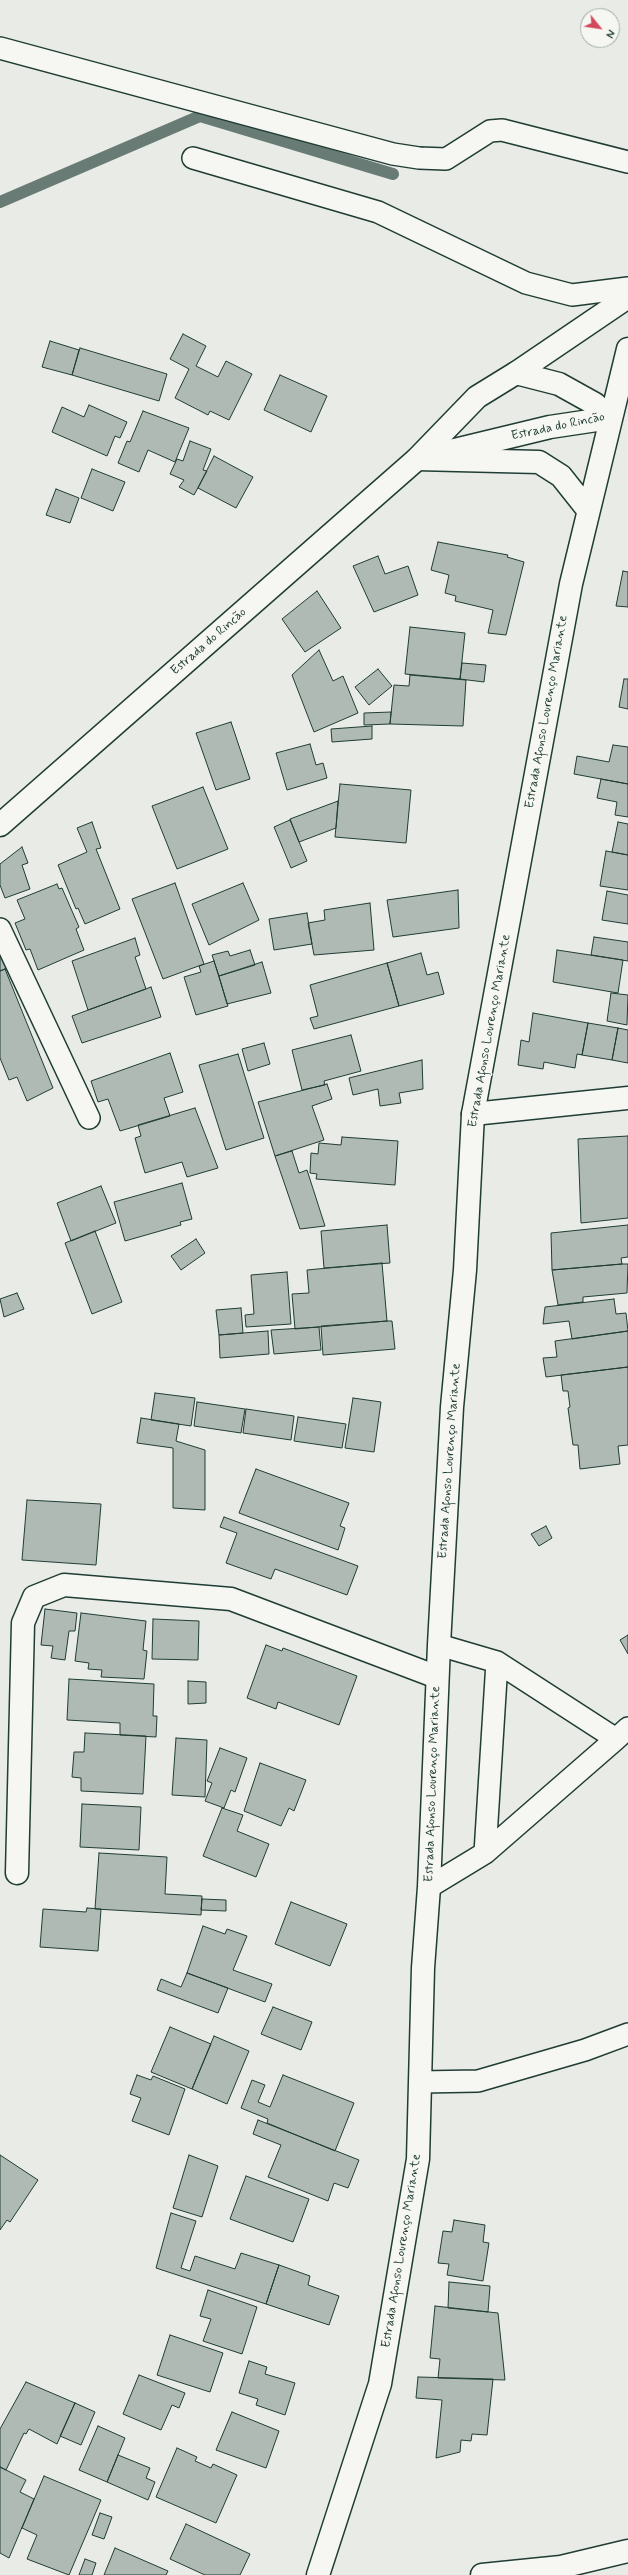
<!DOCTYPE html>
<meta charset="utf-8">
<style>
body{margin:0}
#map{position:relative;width:628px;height:2575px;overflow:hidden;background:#e9ebe7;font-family:Mynerve,sans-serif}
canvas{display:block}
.north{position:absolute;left:580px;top:8px;width:40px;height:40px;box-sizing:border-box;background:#f6f6f2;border:1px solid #a0aca6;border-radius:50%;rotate:120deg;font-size:11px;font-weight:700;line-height:16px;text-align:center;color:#1f3d34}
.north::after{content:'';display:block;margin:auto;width:14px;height:18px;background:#d1495b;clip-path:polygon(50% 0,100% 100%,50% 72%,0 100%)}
</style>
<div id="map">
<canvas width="628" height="2575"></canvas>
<div class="north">N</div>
</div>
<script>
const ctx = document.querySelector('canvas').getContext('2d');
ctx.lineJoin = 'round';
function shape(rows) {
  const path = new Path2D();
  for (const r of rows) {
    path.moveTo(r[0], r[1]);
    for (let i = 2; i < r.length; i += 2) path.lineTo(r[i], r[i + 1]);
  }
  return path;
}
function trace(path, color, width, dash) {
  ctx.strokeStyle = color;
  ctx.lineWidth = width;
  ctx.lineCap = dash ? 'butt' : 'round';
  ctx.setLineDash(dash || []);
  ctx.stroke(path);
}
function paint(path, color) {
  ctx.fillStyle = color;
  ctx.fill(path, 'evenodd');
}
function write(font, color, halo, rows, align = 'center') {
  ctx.font = font + ' Mynerve,sans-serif';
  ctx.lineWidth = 3;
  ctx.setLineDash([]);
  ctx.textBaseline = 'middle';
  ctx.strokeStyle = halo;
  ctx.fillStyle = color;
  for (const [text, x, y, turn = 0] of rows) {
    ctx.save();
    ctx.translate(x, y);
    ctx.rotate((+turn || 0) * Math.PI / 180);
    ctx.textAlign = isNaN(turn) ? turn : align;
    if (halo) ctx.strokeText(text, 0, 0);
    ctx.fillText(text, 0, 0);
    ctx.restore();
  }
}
trace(shape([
 [0,202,200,116,393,174]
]), '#687c75', 12);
const building = shape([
 [183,334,206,346,196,366,218,377,226,361,252,374,229,420,210,411,208,415,175,398,189,369,170,359,183,334],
 [50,341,79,350,72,375,42,367,50,341],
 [80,348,167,374,159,401,72,375,80,348],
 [280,375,327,396,311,432,264,410,280,375],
 [89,405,127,422,120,438,115,436,107,456,52,432,62,407,84,417,89,405],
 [143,411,189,428,175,462,148,450,139,472,118,463,127,441,130,442,143,411],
 [190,441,211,449,203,470,207,471,194,495,179,487,184,480,170,474,177,459,183,461,190,441],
 [214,456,253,477,236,508,198,488,214,456],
 [92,469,125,482,113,511,81,498,92,469],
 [56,489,79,498,70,523,46,515,56,489],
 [438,542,508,555,507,557,524,562,506,635,488,633,493,610,455,601,456,596,445,593,449,575,431,570,438,542],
 [378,556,385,574,408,566,418,595,374,612,353,566,378,556],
 [623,571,628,572,628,607,616,606,623,571],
 [317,591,341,628,305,652,282,619,317,591],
 [410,627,465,633,460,679,405,674,410,627],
 [319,650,333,681,343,676,358,713,314,732,292,675,319,650],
 [462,663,486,665,484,682,460,679,462,663],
 [378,669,392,686,369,705,355,687,378,669],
 [410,675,466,680,463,726,390,724,394,685,409,686,410,675],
 [624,679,628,679,628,709,619,707,624,679],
 [391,712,390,724,364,725,364,713,391,712],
 [231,722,250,779,216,790,196,733,231,722],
 [372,726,372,739,332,742,331,729,372,726],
 [310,744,316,765,323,763,327,778,287,790,276,753,310,744],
 [613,745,628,747,628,784,574,774,577,756,609,762,613,745],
 [601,779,628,784,628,817,615,815,617,802,597,798,601,779],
 [340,784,411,790,406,843,335,837,340,784],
 [203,787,228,849,177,869,152,806,203,787],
 [338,801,336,828,299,842,290,819,338,801],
 [290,820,307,861,291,868,274,827,290,820],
 [92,822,101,848,96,849,120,909,85,924,78,908,76,909,58,865,87,852,77,828,92,822],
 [618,822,628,824,628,855,612,852,618,822],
 [22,847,28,863,22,865,30,889,5,898,0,885,0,864,22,847],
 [606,851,628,855,628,890,600,886,606,851],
 [175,883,204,964,163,979,132,899,175,883],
 [243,883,259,920,209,945,192,904,243,883],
 [57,884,59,889,62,888,79,927,76,929,84,950,38,970,30,949,26,950,15,923,25,919,17,900,57,884],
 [458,890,459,928,393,937,387,900,458,890],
 [607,891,628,895,628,924,602,920,607,891],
 [370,903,374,950,314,955,308,923,325,920,324,910,370,903],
 [307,913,312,944,274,950,269,919,307,913],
 [594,937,628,942,628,961,591,955,594,937],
 [135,938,140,955,135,957,146,989,88,1010,72,961,135,938],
 [0,943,10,967,0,971,0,943],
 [250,950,255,965,219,976,212,955,228,951,230,956,250,950],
 [557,950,623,960,618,993,553,982,557,950],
 [421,953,427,975,438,972,444,994,399,1006,387,963,421,953],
 [214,961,228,1006,196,1015,184,977,201,972,199,966,214,961],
 [262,962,271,993,227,1004,219,976,262,962],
 [387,963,399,1006,314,1029,310,1018,318,1016,310,985,387,963],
 [5,969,53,1088,27,1101,17,1077,9,1080,0,1058,0,971,5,969],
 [151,987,161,1017,82,1043,72,1016,151,987],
 [611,993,628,995,627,1025,607,1021,611,993],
 [533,1013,588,1023,582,1055,577,1054,575,1068,544,1062,543,1069,518,1065,521,1040,529,1042,533,1013],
 [588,1023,618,1028,612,1060,582,1055,588,1023],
 [618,1028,628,1030,628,1063,612,1060,618,1028],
 [351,1035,361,1071,324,1081,325,1085,302,1090,292,1050,351,1035],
 [264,1043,270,1064,248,1071,242,1049,264,1043],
 [170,1053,183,1092,164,1098,170,1116,120,1131,108,1099,98,1102,91,1081,170,1053],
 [238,1054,264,1138,226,1150,199,1065,238,1054],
 [422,1060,423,1089,399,1093,401,1103,380,1106,378,1089,353,1095,349,1078,422,1060],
 [327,1084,332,1099,312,1106,324,1140,275,1156,258,1102,327,1084],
 [195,1108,218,1168,187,1177,182,1162,145,1173,135,1138,141,1136,138,1125,195,1108],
 [628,1136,628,1218,581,1223,578,1139,628,1136],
 [342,1137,398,1141,395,1185,316,1179,317,1174,310,1173,311,1153,318,1154,319,1143,341,1145,342,1137],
 [292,1151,299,1173,307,1170,325,1226,300,1229,275,1156,292,1151],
 [182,1183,192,1219,180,1222,181,1225,125,1241,114,1202,182,1183],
 [101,1186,116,1223,71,1241,57,1203,101,1186],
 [387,1225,390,1263,324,1268,321,1231,387,1225],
 [628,1225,628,1257,621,1258,622,1264,552,1270,551,1233,628,1225],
 [95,1231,122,1302,92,1314,65,1243,95,1231],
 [196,1239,205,1253,181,1270,171,1256,196,1239],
 [382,1263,387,1321,295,1329,292,1294,309,1293,307,1270,382,1263],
 [622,1264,628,1264,627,1293,583,1297,583,1302,558,1305,552,1270,622,1264],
 [287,1272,291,1324,246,1327,245,1315,254,1314,251,1275,287,1272],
 [17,1293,24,1309,4,1317,0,1299,17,1293],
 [614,1299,616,1314,626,1313,628,1331,572,1339,569,1321,543,1324,545,1307,614,1299],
 [241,1308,243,1333,219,1335,216,1310,241,1308],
 [387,1321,392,1321,395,1349,323,1355,321,1326,387,1321],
 [319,1327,321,1350,274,1354,271,1330,319,1327],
 [268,1331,269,1354,220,1358,219,1335,268,1331],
 [628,1331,628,1367,546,1377,543,1358,557,1357,555,1341,628,1331],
 [628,1367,628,1445,618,1446,620,1464,580,1469,578,1445,573,1445,568,1408,570,1407,568,1391,563,1391,561,1375,628,1367],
 [155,1393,195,1398,191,1426,151,1420,155,1393],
 [353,1398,381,1402,374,1452,345,1448,353,1398],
 [197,1402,245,1409,241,1433,194,1426,197,1402],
 [246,1409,294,1416,291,1440,243,1433,246,1409],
 [298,1417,346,1424,342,1448,294,1441,298,1417],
 [141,1418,179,1424,176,1441,205,1450,205,1510,173,1508,173,1448,137,1443,141,1418],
 [256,1469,349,1503,340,1526,345,1528,338,1550,239,1513,256,1469],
 [27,1500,101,1504,96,1565,22,1560,27,1500],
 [224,1517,358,1566,347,1595,275,1569,271,1579,226,1563,237,1533,220,1527,224,1517],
 [546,1526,552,1538,539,1546,531,1534,546,1526],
 [45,1609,77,1613,75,1631,69,1631,65,1660,51,1658,53,1646,41,1645,45,1609],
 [81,1613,146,1621,143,1650,147,1651,144,1679,101,1677,102,1670,88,1669,89,1663,75,1661,81,1613],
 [153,1619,199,1621,198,1660,152,1659,153,1619],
 [628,1635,628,1654,620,1640,628,1635],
 [266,1645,282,1651,283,1648,357,1676,339,1725,278,1702,276,1709,247,1698,266,1645],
 [69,1679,154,1684,153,1716,157,1716,156,1737,120,1735,120,1723,67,1720,69,1679],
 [188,1681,206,1682,206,1703,188,1704,188,1681],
 [85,1733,146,1736,143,1794,81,1791,81,1778,72,1777,74,1752,84,1752,85,1733],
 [176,1738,207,1740,205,1797,172,1795,176,1738],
 [220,1748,247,1758,235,1792,231,1790,224,1808,205,1801,212,1783,207,1781,220,1748],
 [260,1763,306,1780,294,1811,289,1808,281,1826,244,1811,260,1763],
 [82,1804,141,1807,139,1850,80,1847,82,1804],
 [222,1808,243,1815,237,1831,269,1844,256,1877,203,1856,222,1808],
 [99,1853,167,1857,165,1894,202,1896,201,1915,95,1909,99,1853],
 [202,1899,226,1900,226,1911,201,1910,202,1899],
 [291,1902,347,1924,330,1966,275,1944,291,1902],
 [87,1908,101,1909,98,1951,40,1947,43,1909,86,1912,87,1908],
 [203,1926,225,1934,227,1929,247,1936,233,1970,272,1984,265,2002,187,1973,203,1926],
 [187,1973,228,1988,218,2013,157,1990,161,1979,181,1987,187,1973],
 [273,2007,312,2022,301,2050,261,2034,273,2007],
 [170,2027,211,2044,192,2089,151,2072,170,2027],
 [214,2036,249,2051,227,2104,192,2089,214,2036],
 [137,2075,151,2080,153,2076,185,2089,169,2135,132,2121,141,2098,130,2094,137,2075],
 [283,2075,354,2103,335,2151,267,2123,268,2119,241,2108,252,2080,265,2085,258,2102,270,2107,283,2075],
 [258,2120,359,2160,348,2188,334,2183,328,2201,268,2177,281,2145,253,2134,258,2120],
 [0,2155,38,2180,10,2222,7,2220,0,2230,0,2155],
 [189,2155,218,2166,202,2217,173,2208,189,2155],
 [246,2176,309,2199,293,2242,230,2219,246,2176],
 [171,2213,196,2221,181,2268,190,2271,195,2256,235,2269,241,2253,279,2265,266,2304,156,2268,171,2213],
 [454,2220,485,2225,483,2242,489,2243,483,2281,447,2275,449,2264,438,2263,443,2231,452,2232,454,2220],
 [279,2265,310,2276,308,2285,339,2296,329,2325,266,2304,279,2265],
 [449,2282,490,2286,488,2312,448,2308,449,2282],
 [208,2290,257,2307,242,2354,203,2341,211,2319,200,2316,208,2290],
 [435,2306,498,2313,505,2380,438,2378,440,2359,430,2358,435,2306],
 [170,2335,223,2353,210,2392,157,2375,170,2335],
 [249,2361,267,2367,265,2374,295,2383,285,2415,256,2405,258,2399,239,2393,249,2361],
 [139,2375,185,2393,179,2408,172,2405,161,2430,123,2414,139,2375],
 [418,2377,493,2379,487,2435,472,2434,471,2441,461,2440,460,2452,436,2458,442,2400,416,2398,418,2377],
 [26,2382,75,2403,57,2444,29,2429,26,2434,24,2433,6,2470,0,2467,0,2429,26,2382],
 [75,2403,95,2412,81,2445,60,2436,75,2403],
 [232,2412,279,2431,266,2468,216,2450,232,2412],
 [98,2426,125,2438,107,2482,79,2470,98,2426],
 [177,2448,197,2457,195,2461,211,2468,213,2464,237,2475,216,2523,156,2497,177,2448],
 [118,2455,150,2468,146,2478,155,2482,148,2500,107,2482,118,2455],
 [0,2467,26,2480,20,2492,34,2499,9,2558,0,2553,0,2467],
 [44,2476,101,2500,69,2575,27,2559,37,2535,22,2528,44,2476],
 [100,2513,112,2517,104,2539,92,2535,100,2513],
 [186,2524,250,2554,240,2575,205,2575,170,2559,186,2524],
 [115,2548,168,2571,166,2575,104,2575,115,2548],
 [85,2559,96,2563,92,2575,79,2575,85,2559]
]);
paint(building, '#b0bab5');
trace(building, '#1f3d34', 1);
const service = shape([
 [0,48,393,154,419,158,446,159,490,131,502,130,628,162],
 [193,158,378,212,526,283,572,295,628,288],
 [0,929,89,1118],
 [439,1645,497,1662,616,1739,628,1728],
 [485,1853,497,1662],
 [429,1887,485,1853,616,1739],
 [420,2082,478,2081,585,2050,628,2034]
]);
const minor = shape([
 [473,1114,628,1098],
 [17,1873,23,1623,34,1597,64,1585,231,1599,437,1677],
 [482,2575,561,2567,628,2551]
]);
const tertiary = shape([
 [430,456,550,427,610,418],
 [0,825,417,459,477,397,516,373,559,384,595,404,610,418]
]);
const secondary = shape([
 [516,373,628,297],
 [417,459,539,462,561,476,588,510],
 [318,2575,380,2384,418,2159,423,1968,429,1887,439,1645,452,1407,465,1270,473,1114,571,584,628,349]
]);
trace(service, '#1f3d34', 24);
trace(minor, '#1f3d34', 25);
trace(tertiary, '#1f3d34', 25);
trace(secondary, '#1f3d34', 25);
trace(service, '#f6f6f2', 21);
trace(minor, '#f6f6f2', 22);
trace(tertiary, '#f6f6f2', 22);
trace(secondary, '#f6f6f2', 22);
write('13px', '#1f3d34', '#f6f6f2', [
 ["Estrada do Rincão",558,427,-12],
 ["Estrada do Rincão",209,642,-41],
 ["Estrada Afonso Lourenço Mariante",547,712,-80],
 ["Estrada Afonso Lourenço Mariante",490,1031,-80],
 ["Estrada Afonso Lourenço Mariante",450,1461,-86],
 ["Estrada Afonso Lourenço Mariante",433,1784,-88],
 ["Estrada Afonso Lourenço Mariante",402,2251,-81]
]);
</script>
